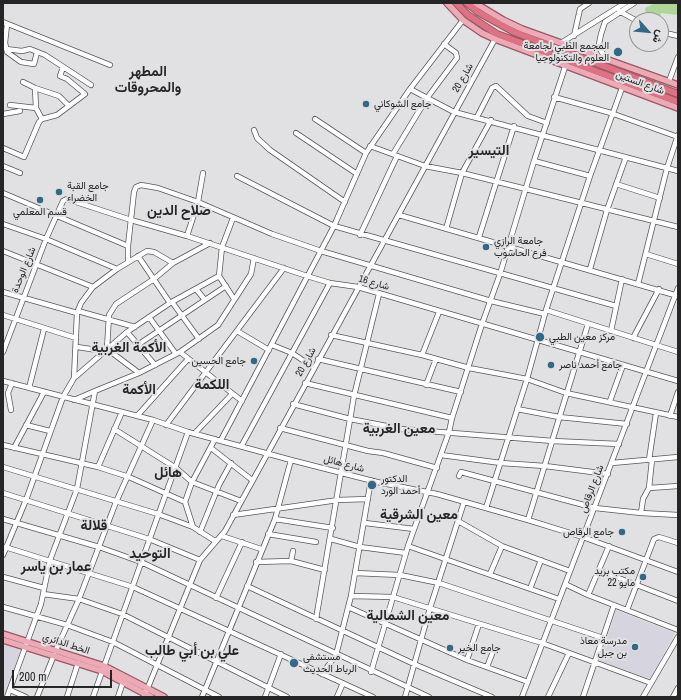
<!DOCTYPE html>
<meta charset="utf-8">
<style>
body{margin:0}
#map{position:relative;width:681px;height:700px;overflow:hidden;background:#e1e1e4;font-family:"Archivo Narrow",Vazirmatn,sans-serif}
canvas{display:block}
.frame{position:absolute;inset:0;border:4px solid #252526;pointer-events:none}
.north{position:absolute;left:629px;top:12px;width:40px;height:40px;box-sizing:border-box;background:#e1e1e4;border:1px solid #969698;border-radius:50%;rotate:117deg;font-size:11px;font-weight:700;line-height:16px;text-align:center;color:#252526}
.north::after{content:'';display:block;margin:auto;width:14px;height:18px;background:#346985;clip-path:polygon(50% 0,100% 100%,50% 72%,0 100%)}
.scale{position:absolute;left:12px;top:670px;width:100px;height:18px;box-sizing:border-box;border:2px solid #252526;border-top:0;padding-left:5px;font-size:12px;line-height:14px;white-space:nowrap;color:#252526;-webkit-text-stroke:3px #e1e1e4;paint-order:stroke}
</style>
<div id="map">
<canvas width="681" height="700"></canvas>
<div class="frame"></div>
<div class="north">ش</div>
<div class="scale">200 m</div>
</div>
<script>
const ctx = document.querySelector('canvas').getContext('2d');
ctx.lineJoin = 'round';
function paint(path, color) {
  ctx.fillStyle = color;
  ctx.fill(path, 'evenodd');
}
function shape(rows) {
  const path = new Path2D();
  for (const r of rows) {
    path.moveTo(r[0], r[1]);
    for (let i = 2; i < r.length; i += 2) path.lineTo(r[i], r[i + 1]);
  }
  return path;
}
function trace(path, color, width, dash) {
  ctx.strokeStyle = color;
  ctx.lineWidth = width;
  ctx.lineCap = dash ? 'butt' : 'round';
  ctx.setLineDash(dash || []);
  ctx.stroke(path);
}
function write(font, color, halo, rows, align = 'center') {
  ctx.font = font + ' "Archivo Narrow",Vazirmatn,sans-serif';
  ctx.lineWidth = 4;
  ctx.setLineDash([]);
  ctx.textBaseline = 'middle';
  ctx.strokeStyle = halo;
  ctx.fillStyle = color;
  for (const [text, x, y, turn = 0] of rows) {
    ctx.save();
    ctx.translate(x, y);
    ctx.rotate((+turn || 0) * Math.PI / 180);
    ctx.textAlign = isNaN(turn) ? turn : align;
    if (halo) ctx.strokeText(text, 0, 0);
    ctx.fillText(text, 0, 0);
    ctx.restore();
  }
}
paint(shape([
 [616,610,675,633,650,679,599,661],
 [3,644,21,649,4,697,3,697]
]), '#d6d5df');
paint(shape([
 [655,3,678,3,678,15,661,13,660,20,647,20,645,8]
]), '#afd699');
const minor = shape([
 [619,11,637,21],
 [3,22,110,65],
 [7,24,5,43,7,52,21,62,34,64,37,52],
 [661,32,678,36],
 [574,36,580,9,589,3],
 [561,43,625,3],
 [6,49,22,51,30,49,45,55,91,85],
 [607,59,601,51,599,44,601,34,605,22,634,3],
 [669,81,678,57],
 [23,82,35,88,59,96,69,106],
 [35,88,36,108,42,119],
 [410,89,454,112,678,171],
 [554,97,611,113,678,137],
 [10,105,36,108],
 [3,114,20,111],
 [477,117,492,88,496,86,528,116,547,123],
 [315,119,366,153],
 [254,130,257,138,270,150,345,202],
 [296,133,357,174],
 [370,146,425,166,462,173,678,227],
 [3,148,24,157,39,122,42,119,57,115,85,94,67,79,60,76,63,67],
 [393,154,427,98,457,58,456,53,444,44],
 [534,161,590,176],
 [3,166,20,173],
 [237,176,334,226,616,306],
 [616,184,660,198],
 [3,193,128,246,128,262],
 [399,215,678,296],
 [3,224,46,239,117,269],
 [446,229,462,173,491,120],
 [360,235,397,156],
 [187,236,198,202,203,173],
 [479,237,514,126],
 [128,246,134,192,136,187,141,185,158,188,198,202,272,234,321,251,491,301,545,314],
 [3,251,93,287],
 [646,254,678,264],
 [138,256,170,303],
 [590,269,607,210,626,157],
 [219,276,234,299],
 [638,284,667,168,678,135],
 [196,289,205,300],
 [3,292,77,313],
 [172,302,199,339],
 [546,310,678,352],
 [78,311,135,327],
 [3,315,76,338],
 [149,317,176,354],
 [237,331,269,350],
 [611,331,622,279],
 [127,332,155,365],
 [331,335,422,355,469,368,527,379,566,393,678,417],
 [633,338,659,289],
 [139,344,226,286],
 [272,345,292,353,313,367],
 [77,347,104,351],
 [3,352,46,239,63,201,67,199,131,220,187,236,307,276,330,283,358,287,678,381],
 [180,352,242,401],
 [422,355,439,312],
 [318,359,461,392],
 [139,373,107,349,109,315,116,304,154,279,173,263,210,243],
 [74,378,77,313,81,303,93,287,117,269,147,251,154,252,173,263],
 [3,381,153,420,188,432,291,460,377,482,437,494,528,520,583,537,678,572],
 [305,383,452,418],
 [426,385,436,359],
 [29,388,44,329],
 [74,400,95,391],
 [610,401,623,365],
 [293,404,350,419,402,429,553,441,619,444],
 [517,409,559,417,627,424],
 [11,410,8,393,12,383],
 [137,416,188,359],
 [670,416,678,392],
 [26,425,50,431],
 [166,425,284,268],
 [280,428,368,451,383,453,437,468],
 [114,429,176,468,192,482,241,501],
 [195,433,232,394],
 [221,440,334,226,366,153,410,89,463,20],
 [3,445,98,467,129,477,185,502],
 [242,445,330,283],
 [14,448,44,392],
 [211,448,252,480],
 [441,455,501,463,545,466,608,474],
 [649,460,656,413],
 [612,463,678,457],
 [3,467,158,514,193,527,215,541],
 [98,467,122,412],
 [459,476,461,472,595,508,641,513,678,515],
 [649,488,678,486],
 [3,493,149,539,200,560],
 [486,508,527,379,546,310,590,176,622,88],
 [641,513,643,499,649,488,652,460],
 [233,515,338,500,368,499],
 [3,519,99,547,141,562,429,697],
 [275,519,333,528],
 [528,520,588,324],
 [458,521,502,546,570,571],
 [365,523,414,529],
 [193,527,185,502,192,482,215,439],
 [200,532,219,485,231,463],
 [268,534,316,542],
 [222,536,261,549],
 [331,539,360,547,406,553],
 [408,546,559,599],
 [5,547,133,587,373,697],
 [3,555,26,500,63,397,74,378,127,332,170,303,219,276,222,247,233,218],
 [291,561,325,570],
 [256,562,291,561,293,551],
 [598,570,678,601],
 [355,573,400,575,439,583,603,638],
 [490,574,502,546],
 [3,577,44,588],
 [565,584,588,595,678,630],
 [247,586,414,664,492,697],
 [530,589,541,560],
 [43,594,79,599,122,614,287,697],
 [588,595,609,546],
 [351,596,393,597,542,643,651,683],
 [216,598,242,542],
 [3,607,67,625,113,642,219,697],
 [348,607,467,660,528,682],
 [627,610,654,539,659,537,678,543],
 [316,619,354,396,379,294],
 [56,650,79,599,116,502,153,420],
 [467,660,479,624],
 [487,667,494,649],
 [371,672,408,546,449,432,452,418,482,324,500,274,534,161,566,64],
 [322,674,336,655,351,596,371,480],
 [10,690,26,697],
 [7,697,41,604,50,560,77,489,95,391,139,373,180,352,218,325,251,274,254,258],
 [37,697,54,655],
 [67,697,78,663],
 [93,697,188,432],
 [118,697,123,682],
 [144,697,200,560,225,531,495,39],
 [202,697,275,519,291,460],
 [265,697,281,654],
 [337,697,343,683],
 [405,697,430,608,464,502],
 [522,697,678,288],
 [548,697,569,653],
 [583,697,614,605],
 [643,697,678,637],
 [673,697,678,688]
]);
const major = shape([
 [447,3,463,20,482,33,495,39,678,108],
 [475,3,503,20,522,29,678,85],
 [3,634,104,666,164,697],
 [3,640,102,671,151,697]
]);
const highway = shape([
 [456,3,468,15,497,34,678,102],
 [467,3,478,12,514,32,678,94]
]);
trace(minor, '#58585b', 6);
trace(major, '#9d5764', 8);
trace(highway, '#9d5764', 8);
trace(minor, '#fff', 4.5);
trace(major, '#ebaab6', 5.5);
trace(highway, '#de7285', 6);
for (const [x, y, r, color] of [
 [618,52,5,"#346985"],
 [366,104,4,"#346985"],
 [59,192,4,"#346985"],
 [40,200,4,"#346985"],
 [486,247,4,"#346985"],
 [540,337,5,"#346985"],
 [254,361,4,"#346985"],
 [551,365,4,"#346985"],
 [372,485,5,"#346985"],
 [622,532,4,"#346985"],
 [643,577,4,"#346985"],
 [635,647,4,"#346985"],
 [450,648,4,"#346985"],
 [294,663,5,"#346985"]
]) {
  const dot = new Path2D();
  dot.arc(x, y, r, 0, 2 * Math.PI);
  ctx.fillStyle = color;
  ctx.fill(dot);
  trace(dot, '#e1e1e4', 1.5);
}
write('10px', '#252526', '#e1e1e4', [
 ["المجمع الطبي لجامعة",609,46,"right"],
 ["العلوم والتكنولوجيا",609,58,"right"],
 ["جامع الشوكاني",374,104],
 ["جامع القبة",67,186],
 ["الخضراء",67,198],
 ["قسم المعلمي",40,212,"center"],
 ["جامعة الرازي",494,241],
 ["فرع الحاسوب",494,253],
 ["مركز معين الطبي",549,337],
 ["جامع الحسين",246,361,"right"],
 ["جامع أحمد ناصر",559,365],
 ["الدكتور",381,479],
 ["أحمد الورد",381,491],
 ["جامع الرقاص",614,532,"right"],
 ["مكتب بريد",635,571,"right"],
 ["22 مايو",635,583,"right"],
 ["مدرسة معاذ",627,641,"right"],
 ["بن جبل",627,653,"right"],
 ["جامع الخير",458,648],
 ["مستشفى",303,657],
 ["الرباط الحديث",303,669]
], 'left');
write('10px', '#252526', '#e1e1e4', [
 ["شارع 20",463,78,-60],
 ["شارع الستين",640,83,20],
 ["شارع الوحدة",24,270,-68],
 ["شارع 16",374,283,16],
 ["شارع 20",306,362,-61],
 ["شارع هائل",344,464,15],
 ["شارع الرقاص",592,489,-69],
 ["الخط الدائري",66,644,18]
]);
write('bold 14px', '#252526', '#e1e1e4', [
 ["المطهر",148,72],
 ["والمحروقات",148,88],
 ["التيسير",489,151],
 ["صلاح الدين",179,211],
 ["الأكمة الغربية",129,348],
 ["اللكمة",212,385],
 ["الأكمة",139,390],
 ["معين الغربية",399,429],
 ["هائل",168,473],
 ["معين الشرقية",419,515],
 ["قلالة",94,526],
 ["التوحيد",150,554],
 ["عمار بن ياسر",56,567],
 ["معين الشمالية",408,616],
 ["علي بن أبي طالب",192,651]
]);
</script>
